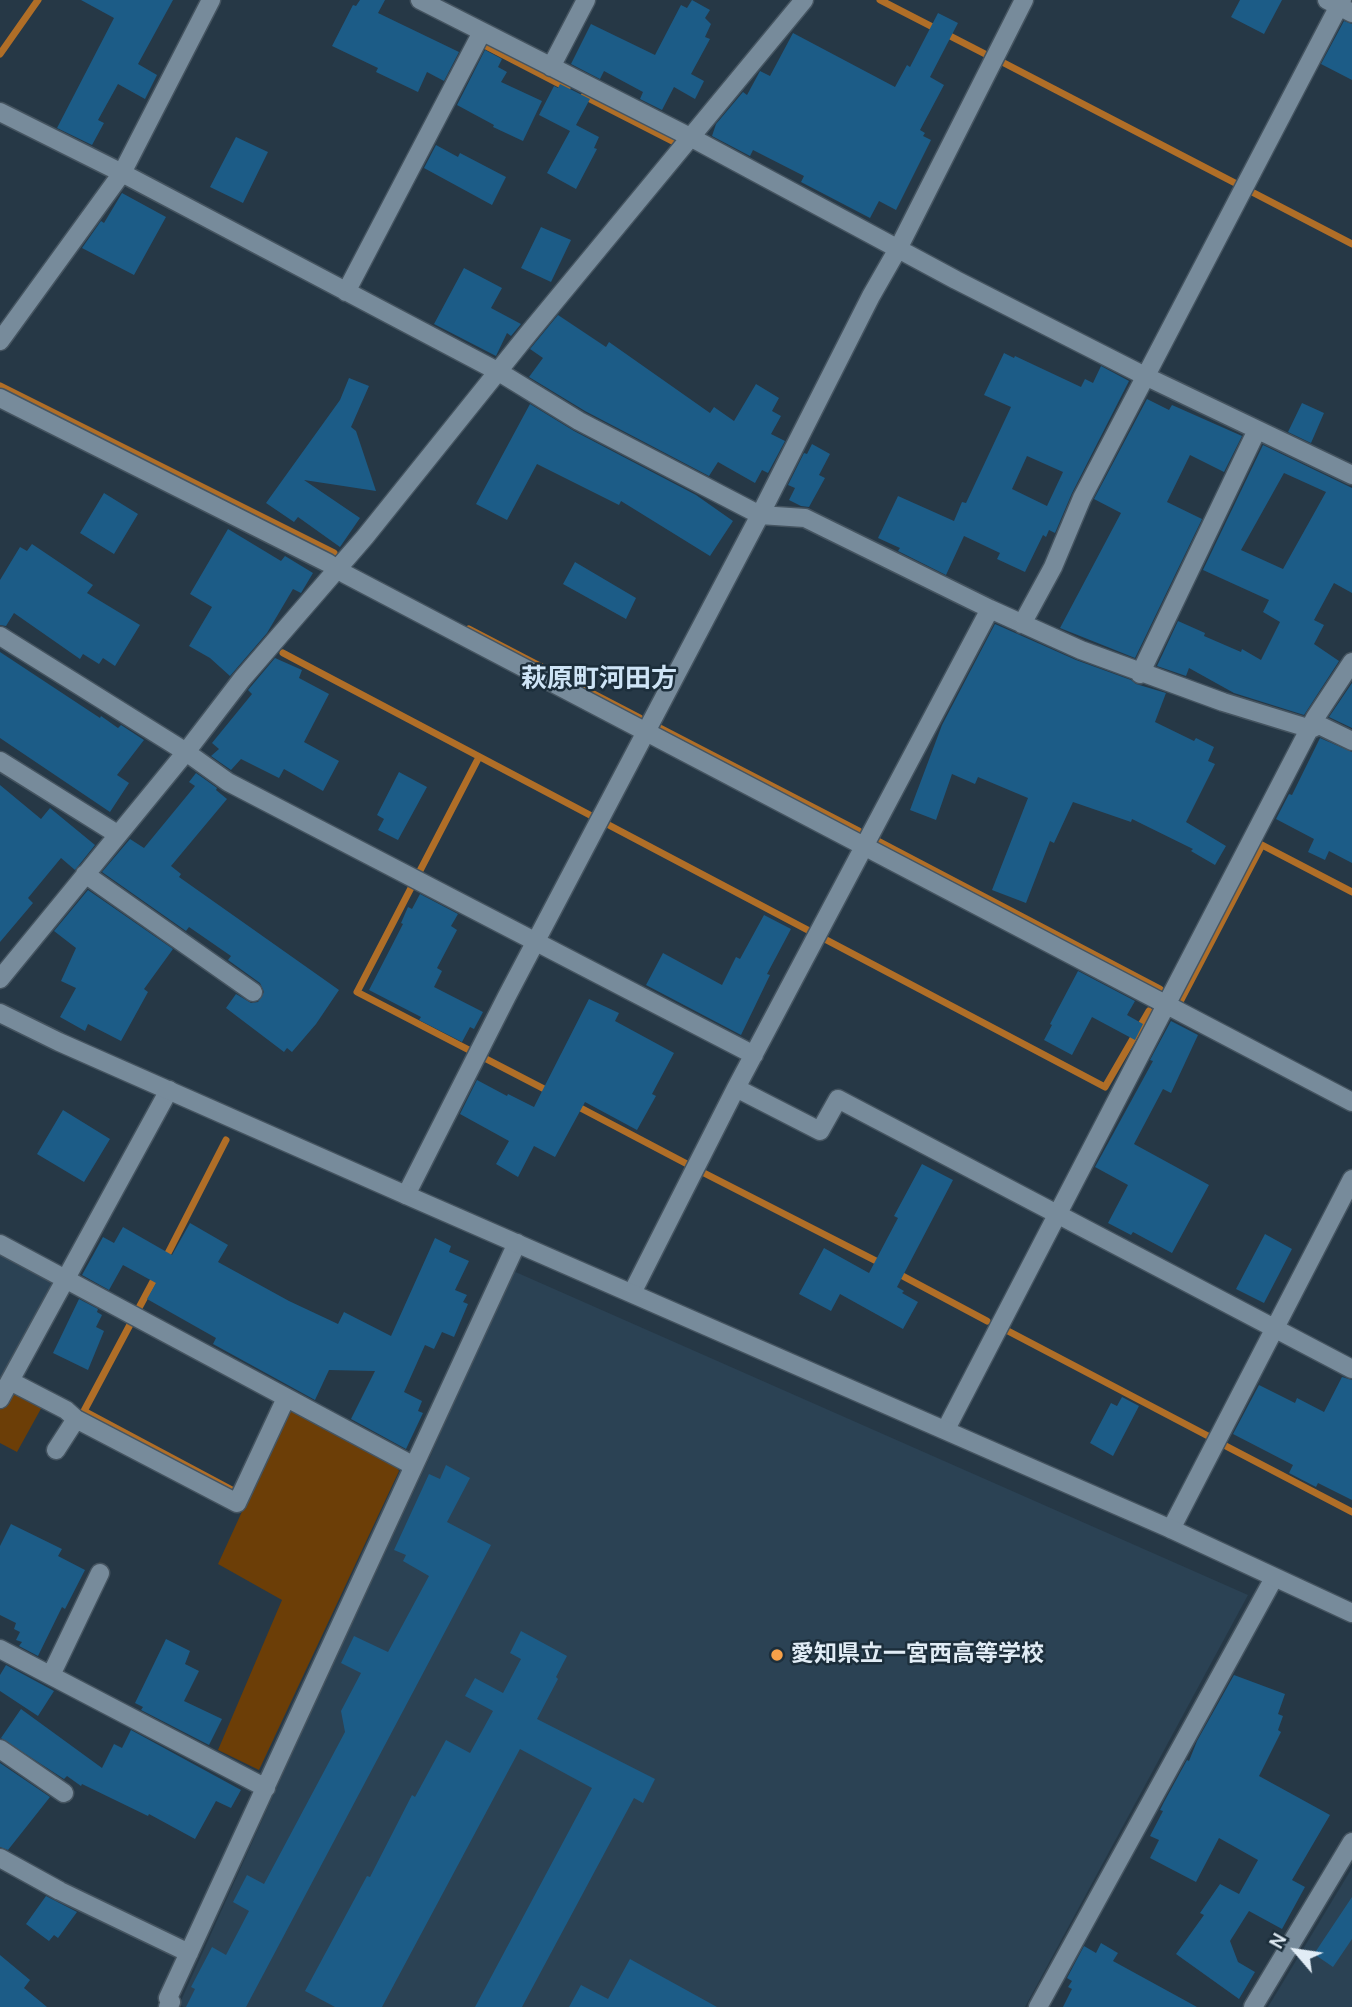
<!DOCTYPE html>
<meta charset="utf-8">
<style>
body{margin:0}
#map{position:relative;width:1352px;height:2007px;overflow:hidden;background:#263846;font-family:Manrope,sans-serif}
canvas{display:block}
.north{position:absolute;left:1261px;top:1916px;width:70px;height:70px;-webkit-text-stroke:5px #1c2e3b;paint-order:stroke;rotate:299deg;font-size:19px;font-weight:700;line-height:28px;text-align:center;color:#e1ecf5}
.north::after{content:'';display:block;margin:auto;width:24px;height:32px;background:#e1ecf5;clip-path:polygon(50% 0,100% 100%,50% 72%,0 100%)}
</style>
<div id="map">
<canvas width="1352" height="2007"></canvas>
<div class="north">N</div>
</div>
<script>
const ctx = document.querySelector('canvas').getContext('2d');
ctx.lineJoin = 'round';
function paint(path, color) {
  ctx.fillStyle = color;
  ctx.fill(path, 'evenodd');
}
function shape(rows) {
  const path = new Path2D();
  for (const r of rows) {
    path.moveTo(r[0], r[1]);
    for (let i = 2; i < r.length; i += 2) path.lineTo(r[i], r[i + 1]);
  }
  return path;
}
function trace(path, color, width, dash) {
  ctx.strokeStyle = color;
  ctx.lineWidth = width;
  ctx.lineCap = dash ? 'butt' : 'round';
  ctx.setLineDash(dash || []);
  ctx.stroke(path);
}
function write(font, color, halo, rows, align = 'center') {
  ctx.font = font + ' Manrope,"Noto Sans JP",sans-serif';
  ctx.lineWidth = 5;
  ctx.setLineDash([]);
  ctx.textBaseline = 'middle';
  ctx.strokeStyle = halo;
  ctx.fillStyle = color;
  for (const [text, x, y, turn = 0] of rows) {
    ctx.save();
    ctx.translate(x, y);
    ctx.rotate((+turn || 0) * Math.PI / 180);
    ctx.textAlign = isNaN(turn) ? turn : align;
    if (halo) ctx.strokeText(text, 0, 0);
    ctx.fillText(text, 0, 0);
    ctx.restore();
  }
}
paint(shape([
 [0,1251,57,1280,0,1383],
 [511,1270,1248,1595,1025,2007,184,2007,179,2005,310,1714,431,1455],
 [1352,1868,1352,2007,1268,2007]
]), '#2b4254');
paint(shape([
 [11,1386,43,1405,17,1452,0,1443,0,1406],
 [289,1409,396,1466,399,1471,259,1770,218,1750,282,1600,218,1564]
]), '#6c3e07');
trace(shape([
 [880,0,987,55],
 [484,45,567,88],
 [0,54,38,0],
 [1004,63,1235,183],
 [584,96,674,142],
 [1252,192,1352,244],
 [0,386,334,553],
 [469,629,640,718],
 [283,653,1105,1087,1149,1011],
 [660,728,859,831],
 [479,757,357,992,550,1092],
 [878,841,1160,989],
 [1181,1000,1262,845,1352,892],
 [573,1104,687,1164],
 [704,1173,884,1265],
 [164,1261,226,1140],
 [897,1273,987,1321],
 [157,1274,84,1411,232,1490],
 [1008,1331,1208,1436],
 [1222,1444,1352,1512]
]), '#b06e27', 7);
paint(shape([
 [81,0,173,0,138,64,157,75,145,99,118,84,98,120,104,123,92,145,57,128,114,18],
 [360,0,385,0,378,13,459,52,444,81,427,72,418,92,376,72,378,68,332,46,353,5,356,6],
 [692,0,710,10,705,18,711,24,705,37,710,39,691,74,704,81,695,99,674,87,662,110,640,99,643,92,604,71,600,79,571,64,591,24,655,55,681,5,687,8],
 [1240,0,1282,0,1264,34,1231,17],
 [938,13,958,23,930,77,944,85,920,130,925,133,923,136,931,140,896,210,879,201,870,218,801,182,804,176,753,150,750,156,712,136,716,124,743,92,747,95,760,71,770,76,793,33,895,87,907,65,910,67],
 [1344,21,1352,24,1352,80,1321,64],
 [485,50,502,59,498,67,507,72,501,82,542,101,523,141,493,127,494,125,457,105],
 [560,84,590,99,576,125,599,137,594,148,597,149,576,189,547,173,570,131,539,115,554,86,558,88],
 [236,137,268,152,243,203,210,187],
 [436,145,458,157,460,153,506,177,492,205,424,168],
 [122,193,166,217,134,275,82,248,101,221,104,223],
 [541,227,571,240,551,282,521,268],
 [464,268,502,288,491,308,521,324,511,336,507,333,496,356,434,324],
 [558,315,606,347,609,342,710,413,714,407,734,421,756,384,779,398,772,411,781,416,771,434,785,441,768,473,762,470,755,483,718,462,709,476,585,411,529,377,543,358,530,349],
 [1004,353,1014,358,1015,356,1081,387,1085,379,1093,383,1101,366,1129,381,1072,493,1055,533,1049,530,1046,537,1043,535,1025,572,997,559,1000,553,964,536,946,575,898,551,900,548,878,538,898,496,954,521,962,502,966,503,1011,407,984,395],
 [1027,456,1063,472,1047,506,1012,489],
 [349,378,369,386,351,427,356,431,376,491,304,480,360,518,340,547,298,517,294,522,266,503,340,400],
 [1147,399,1169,410,1172,405,1242,436,1224,472,1190,455,1167,502,1202,519,1135,658,1060,628,1121,513,1094,499],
 [1302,403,1324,413,1311,443,1288,432],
 [530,404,574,431,696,495,733,521,710,556,621,501,619,505,537,464,507,520,476,504],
 [812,444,830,454,819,475,825,478,809,507,801,506,789,500,795,488,788,485,804,453,807,454],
 [1263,445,1352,488,1352,593,1334,583,1314,620,1324,625,1314,644,1339,661,1304,715,1234,693,1189,668,1186,676,1157,666,1178,621,1205,633,1204,636,1241,652,1242,649,1261,660,1280,622,1263,612,1269,600,1203,570,1201,574],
 [1284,473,1326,492,1283,569,1241,550],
 [104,493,138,514,114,554,80,533],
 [228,529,281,561,285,556,313,573,301,593,293,589,267,633,230,676,210,658,189,646,212,607,190,594],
 [32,544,93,585,87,593,140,625,115,666,103,658,99,664,83,654,80,659,14,613,6,626,0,625,0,580,20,547,27,551],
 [575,562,636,598,626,619,563,584],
 [995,624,1076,660,1131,680,1136,684,1166,693,1155,722,1194,741,1196,738,1214,747,1208,761,1215,764,1186,822,1226,846,1215,865,1191,851,1193,849,1132,819,1131,822,1073,802,1054,843,1050,841,1026,903,992,890,1028,798,978,777,975,784,952,774,936,820,910,810,942,725],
 [0,652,100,718,101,716,118,728,121,725,144,740,117,775,129,783,110,812,0,738],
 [275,658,302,670,299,678,329,694,304,742,339,761,323,791,284,769,279,778,241,759,231,770,211,756,219,749,212,743,252,694,248,690],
 [1352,683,1352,728,1329,717],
 [1320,738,1352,752,1352,863,1329,851,1325,860,1308,852,1314,839,1276,819,1289,794,1292,795],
 [399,772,427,787,398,840,378,830,384,819,377,815],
 [196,773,217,788,216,790,227,799,171,866,181,874,179,877,339,990,316,1024,292,1052,287,1048,284,1052,226,1008,236,994,251,1003,258,1002,264,992,260,983,228,960,231,956,189,927,186,931,102,872,130,839,144,848,195,786,189,782],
 [0,785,41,819,50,808,95,845,75,870,61,858,28,898,33,903,0,942],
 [88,890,173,949,144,989,148,992,121,1041,88,1024,85,1031,60,1017,76,988,61,981,76,948,54,931],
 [420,894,458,914,451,926,457,930,437,968,442,971,434,987,483,1012,474,1029,470,1027,462,1042,419,1020,421,1017,369,990,403,924,401,923,408,907,412,909],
 [764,915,791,929,767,974,770,975,741,1035,646,985,663,953,722,985,736,957,740,959],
 [1078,971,1135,1001,1127,1015,1143,1024,1135,1040,1092,1017,1072,1055,1044,1040,1052,1025,1050,1024],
 [589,999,619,1013,615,1021,674,1053,652,1094,656,1096,637,1130,585,1102,555,1157,534,1146,518,1177,496,1164,509,1141,460,1114,477,1080,507,1096,508,1094,534,1107],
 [1171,1021,1198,1035,1171,1093,1163,1089,1134,1144,1209,1185,1172,1253,1133,1232,1131,1235,1108,1223,1128,1185,1095,1167,1153,1061,1150,1060],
 [63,1110,110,1139,84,1182,37,1154],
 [922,1164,953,1180,897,1287,904,1291,902,1293,918,1302,903,1329,840,1294,831,1311,799,1294,824,1248,869,1273,898,1218,894,1216],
 [190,1223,228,1245,218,1262,289,1301,338,1324,344,1312,391,1336,435,1238,451,1246,449,1252,469,1261,455,1290,467,1295,463,1302,468,1304,454,1337,442,1332,434,1349,425,1345,404,1392,422,1401,418,1411,423,1413,406,1449,351,1419,375,1371,329,1370,315,1400,213,1344,216,1338,147,1299,156,1283,123,1265,109,1290,82,1275,103,1237,114,1243,123,1227,172,1255],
 [1265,1234,1292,1249,1264,1303,1236,1289],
 [79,1299,98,1309,97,1312,102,1315,96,1327,104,1331,88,1370,53,1353],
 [1342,1377,1352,1380,1352,1500,1318,1483,1316,1487,1289,1473,1293,1465,1233,1434,1259,1385,1295,1403,1297,1398,1324,1412],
 [1122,1397,1139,1406,1113,1456,1090,1443,1111,1403,1117,1406],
 [446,1465,470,1478,447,1522,491,1545,246,2007,186,2007,195,1989,191,1987,212,1947,226,1955,249,1911,233,1902,247,1875,264,1884,345,1732,341,1711,361,1673,341,1663,354,1636,388,1652,429,1576,403,1561,406,1555,394,1550,429,1474,440,1479],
 [11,1524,62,1549,58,1556,85,1570,65,1609,62,1607,38,1656,19,1646,22,1642,16,1640,20,1632,14,1629,16,1623,0,1615,0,1546],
 [521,1631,567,1656,556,1677,558,1679,537,1719,655,1779,643,1803,634,1798,522,2007,475,2007,592,1788,520,1749,382,2007,335,2007,305,1991,367,1876,370,1877,412,1795,415,1797,446,1740,470,1753,493,1711,465,1696,475,1678,503,1693,521,1659,510,1653],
 [166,1639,190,1651,185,1664,199,1671,184,1701,222,1719,209,1745,141,1710,143,1707,135,1703],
 [6,1665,54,1691,38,1716,0,1691,0,1675],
 [1234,1675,1285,1694,1278,1714,1283,1716,1278,1730,1281,1732,1259,1776,1330,1815,1292,1880,1305,1887,1282,1929,1249,1911,1230,1941,1238,1962,1255,1972,1239,1999,1176,1954,1204,1915,1200,1913,1220,1884,1239,1894,1258,1860,1219,1838,1196,1882,1150,1858,1159,1840,1150,1836,1163,1811,1160,1810,1164,1802,1187,1760,1189,1761,1197,1741],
 [21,1709,102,1768,114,1744,122,1748,131,1730,241,1790,231,1808,216,1801,195,1839,149,1814,148,1816,82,1784,81,1786,67,1776,64,1779,1,1738],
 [0,1763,50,1797,8,1850,0,1847],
 [46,1896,77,1912,58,1938,54,1935,49,1941,26,1924],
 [1352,1897,1352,1939,1333,1967,1314,1954],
 [1101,1943,1118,1953,1113,1961,1197,2007,1063,2007,1072,1989,1068,1987,1072,1981,1067,1978,1084,1946,1096,1953],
 [0,1955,30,1980,24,1988,47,2007,0,2007],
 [630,1959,717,2007,569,2007,581,1985,608,1999]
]), '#1c5c87');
const minor = shape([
 [420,0,692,138,956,280,1145,376,1352,475],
 [1327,0,1352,13],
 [551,67,586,0],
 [0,112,122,173,499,372,579,421,760,515,805,518,990,609,1081,650,1223,702,1311,729,1319,725,1352,741],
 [346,292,482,32],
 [0,341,122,173,211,0],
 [0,398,328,563,345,574,1352,1102],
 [1022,624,1053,567,1082,498,1342,0],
 [0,636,186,752,228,782,754,1055],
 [1140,674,1257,430],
 [0,761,117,834],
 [85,874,253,992],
 [0,979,186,752,242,679,365,537,528,334,804,0],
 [736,1088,820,1131,838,1099,1352,1369],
 [406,1195,507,996,760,515,871,296,899,247,1024,0],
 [0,1244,414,1466],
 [632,1293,736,1088,990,609],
 [10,1381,66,1410,76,1419,237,1503,286,1398],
 [0,1399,169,1090],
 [946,1429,1315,718,1352,662],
 [56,1450,76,1419],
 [1171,1529,1352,1179],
 [0,1649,266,1788],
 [51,1675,100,1573],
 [0,1749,64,1793],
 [0,1858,60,1891,189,1953],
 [168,2007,171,2002,168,1998,517,1243],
 [1038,2007,1274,1578]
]);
const tertiary = shape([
 [0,1013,59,1042,406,1195,1171,1529,1352,1613]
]);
const secondary = shape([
 [1253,2007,1352,1842]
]);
trace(minor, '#455460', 21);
trace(tertiary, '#455460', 21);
trace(secondary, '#455460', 21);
trace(minor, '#778b9b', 18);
trace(tertiary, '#778b9b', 18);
trace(secondary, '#778b9b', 18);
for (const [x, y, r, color] of [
 [777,1655,7,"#f7a149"]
]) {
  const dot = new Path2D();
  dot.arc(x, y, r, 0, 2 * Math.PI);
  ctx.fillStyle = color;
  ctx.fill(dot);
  trace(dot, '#1c2e3b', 2.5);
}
write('bold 23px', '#e1ecf5', '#1c2e3b', [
 ["愛知県立一宮西高等学校",791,1655]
], 'left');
write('bold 26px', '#cee4f6', '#1c2e3b', [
 ["萩原町河田方",599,680]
]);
</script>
